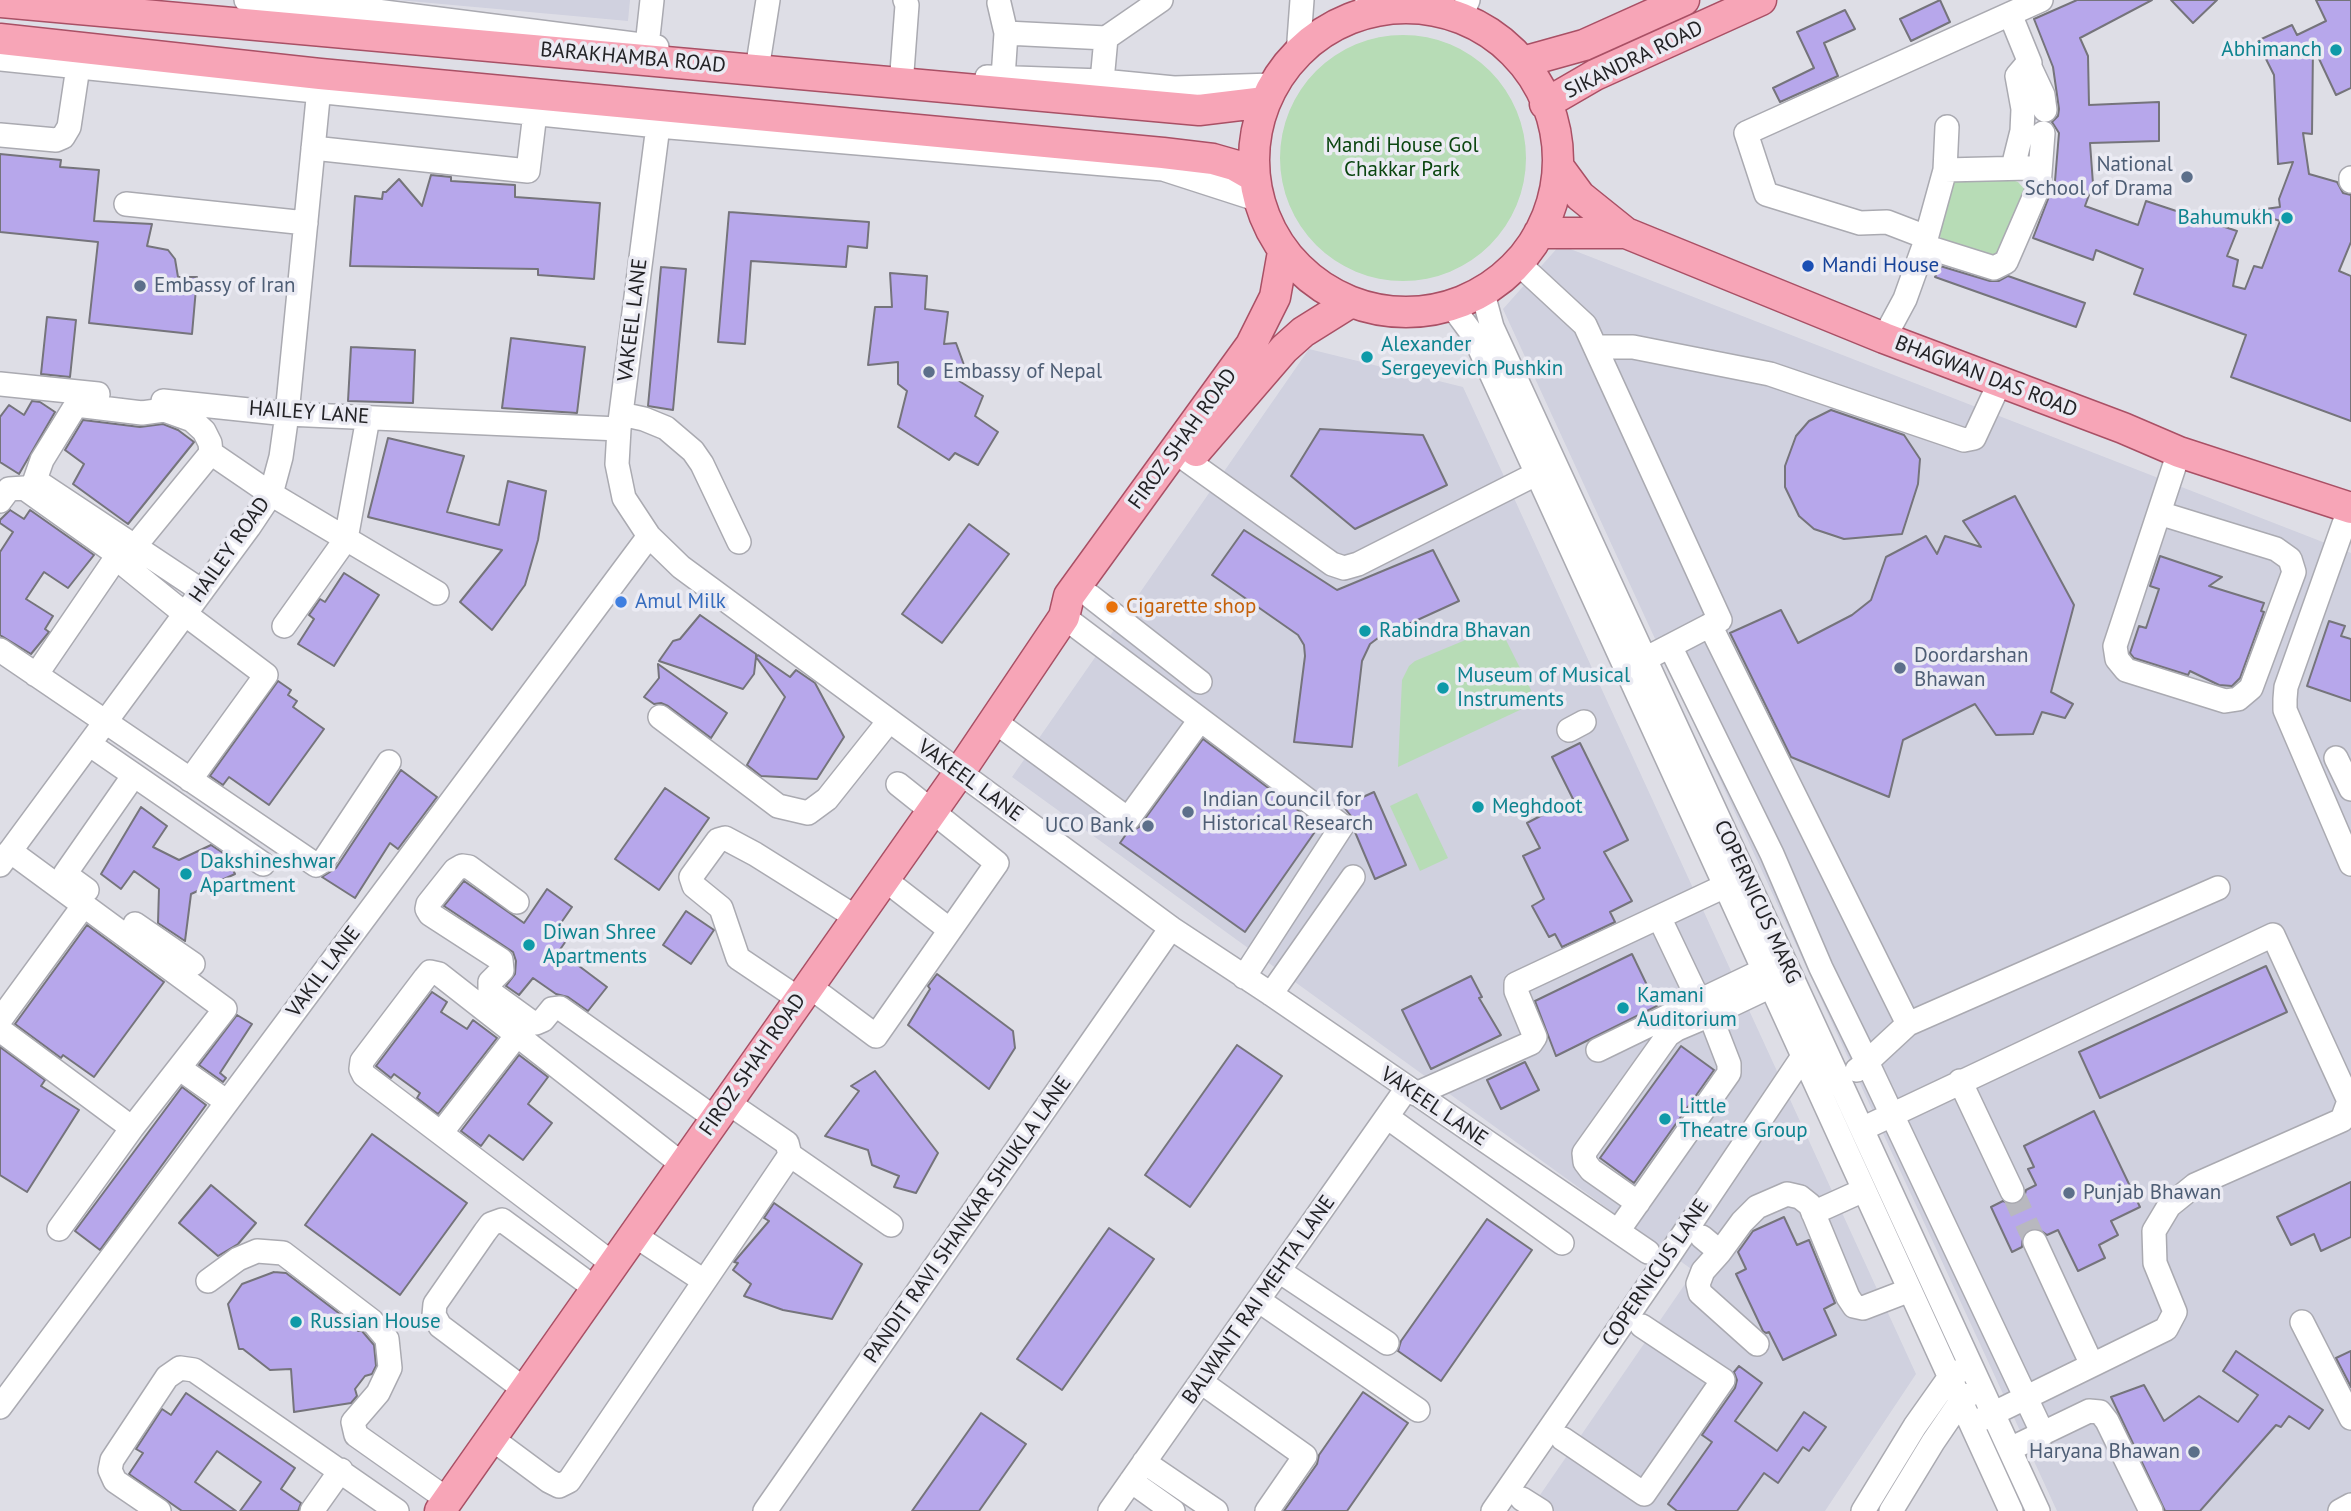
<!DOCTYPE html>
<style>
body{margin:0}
canvas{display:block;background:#dedee6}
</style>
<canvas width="2351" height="1511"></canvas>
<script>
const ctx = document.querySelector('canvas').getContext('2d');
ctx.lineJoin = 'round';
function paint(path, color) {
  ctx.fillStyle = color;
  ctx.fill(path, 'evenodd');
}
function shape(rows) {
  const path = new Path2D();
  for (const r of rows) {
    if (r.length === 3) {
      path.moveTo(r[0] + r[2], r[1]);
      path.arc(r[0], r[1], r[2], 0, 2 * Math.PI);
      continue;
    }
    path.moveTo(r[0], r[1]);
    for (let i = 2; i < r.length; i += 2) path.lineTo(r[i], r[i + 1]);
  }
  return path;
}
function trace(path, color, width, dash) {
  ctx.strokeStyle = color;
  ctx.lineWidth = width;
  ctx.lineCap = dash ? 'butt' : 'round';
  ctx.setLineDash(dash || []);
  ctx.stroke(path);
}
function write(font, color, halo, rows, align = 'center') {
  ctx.font = font + ' "PT Sans",sans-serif';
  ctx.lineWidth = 7;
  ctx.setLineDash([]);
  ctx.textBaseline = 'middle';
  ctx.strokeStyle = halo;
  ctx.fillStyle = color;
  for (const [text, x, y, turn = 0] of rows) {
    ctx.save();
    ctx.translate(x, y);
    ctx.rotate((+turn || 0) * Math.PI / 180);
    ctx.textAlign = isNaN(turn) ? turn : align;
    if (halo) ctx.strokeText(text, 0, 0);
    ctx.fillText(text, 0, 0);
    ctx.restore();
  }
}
paint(shape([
 [398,0,630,0,628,21],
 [1560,245,2351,553,2351,1511,2057,1511,1503,309],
 [1309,349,1463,387,1916,1374,1825,1511,1529,1511,1694,1271,1012,777]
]), '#d0d1df');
paint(shape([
 [1403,158,123],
 [1959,176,2009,179,2018,182,2025,190,2025,194,2002,261,1943,243,1939,234,1951,183],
 [1499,626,1537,702,1398,767,1402,680,1409,666,1415,661],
 [1417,793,1448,858,1420,871,1390,806]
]), '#b7dcb6');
const building = shape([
 [1940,0,1950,22,1911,41,1900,19,1940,0],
 [2077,0,2152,0,2080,38,2088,56,2089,105,2159,102,2159,141,2090,143,2093,184,2085,206,2138,225,2146,201,2237,231,2227,256,2238,260,2233,286,2245,289,2254,266,2262,268,2280,221,2250,211,2280,207,2279,199,2293,162,2278,164,2274,75,2257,41,2292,25,2297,35,2326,21,2316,0,2351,0,2351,88,2336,95,2313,46,2312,134,2303,133,2309,174,2337,182,2343,193,2351,195,2351,242,2339,271,2351,276,2351,421,2231,377,2246,335,2134,294,2143,269,2096,250,2093,260,2033,238,2055,181,2059,133,2052,122,2058,116,2059,109,2053,67,2034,19,2077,0],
 [2171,0,2217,0,2193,23,2171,0],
 [1845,10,1855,29,1824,43,1838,76,1780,102,1773,88,1814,68,1797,32,1845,10],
 [0,154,61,160,60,167,99,170,94,221,152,224,147,246,168,250,175,259,178,277,197,277,192,334,89,323,98,242,0,232,0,154],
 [431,175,451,177,451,181,515,185,515,197,600,203,594,279,538,275,538,269,350,266,355,196,382,199,383,192,386,192,399,179,422,206,431,175],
 [729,212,869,222,867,248,848,246,846,267,751,261,745,344,718,342,729,212],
 [1940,266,1990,281,1999,281,2008,276,2085,303,2076,327,1935,277,1940,266],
 [661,267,686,269,673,410,648,406,661,267],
 [890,273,927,276,925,309,948,312,944,344,956,343,964,365,956,379,983,396,975,416,998,432,978,465,955,453,949,460,898,427,907,391,898,384,898,362,868,365,875,307,892,307,890,273],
 [47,317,76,320,70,377,41,374,47,317],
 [511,338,585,347,577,413,502,408,511,338],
 [351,347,415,350,413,403,348,401,351,347],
 [32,401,40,402,55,412,19,474,0,462,0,417,9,405,24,415,32,401],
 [1831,410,1904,435,1920,459,1918,484,1902,534,1844,539,1814,529,1799,516,1785,487,1785,466,1796,436,1809,421,1831,410],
 [83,420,140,427,163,424,178,430,194,442,128,524,73,484,84,464,65,450,83,420],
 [1320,429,1423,435,1447,485,1355,529,1291,476,1320,429],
 [388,438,464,456,447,512,499,525,508,481,546,491,538,540,525,585,492,630,460,602,502,550,368,517,388,438],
 [2015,496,2074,605,2051,692,2073,704,2065,718,2042,712,2033,734,1996,735,1975,704,1903,740,1889,797,1791,757,1730,633,1781,610,1798,643,1852,615,1871,600,1886,557,1926,536,1937,554,1945,536,1981,547,1963,521,2015,496],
 [10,510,24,519,30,510,94,555,68,588,44,572,26,599,53,616,45,629,49,632,31,654,0,635,0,552,13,532,0,523,0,520,10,510],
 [969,524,1009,554,942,643,902,614,969,524],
 [1244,530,1337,590,1433,550,1459,601,1378,638,1370,644,1362,661,1352,747,1294,742,1305,656,1304,645,1298,635,1212,575,1244,530],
 [2160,556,2222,577,2209,586,2264,603,2261,611,2264,612,2240,678,2232,686,2219,685,2190,671,2188,675,2134,658,2130,653,2139,626,2146,628,2159,589,2150,586,2160,556],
 [344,573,379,595,334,666,298,644,314,619,309,615,320,599,325,602,344,573],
 [700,615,756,654,756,657,758,655,790,677,796,670,815,683,844,737,817,779,761,776,747,765,785,697,756,657,754,674,743,689,659,661,673,641,680,639,700,615],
 [2329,621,2345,626,2341,636,2351,639,2351,701,2307,686,2329,621],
 [658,664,727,713,711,738,668,706,661,703,654,704,644,697,659,678,658,664],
 [278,681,291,690,288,695,297,701,293,707,324,729,269,805,229,777,223,785,210,776,278,681],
 [1203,739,1319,826,1245,932,1120,843,1127,833,1139,827,1203,739],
 [1580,743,1628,840,1604,852,1632,901,1610,912,1615,922,1562,947,1555,934,1549,937,1532,906,1544,899,1523,856,1540,848,1527,823,1573,799,1552,757,1580,743],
 [401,770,437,797,398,849,390,843,355,898,322,877,336,868,401,770],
 [665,788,709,818,659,890,615,859,665,788],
 [1374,792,1406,865,1375,879,1355,832,1355,821,1343,806,1374,792],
 [141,807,167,826,153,847,179,860,211,845,226,855,235,874,191,894,185,941,158,923,159,889,134,871,121,889,101,874,141,807],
 [464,881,524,923,547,889,572,907,556,930,568,938,559,951,607,987,588,1011,568,997,556,994,533,978,519,995,506,986,515,974,516,961,513,952,444,906,464,881],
 [686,911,714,930,691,964,663,945,686,911],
 [87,925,164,982,94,1077,63,1055,61,1058,15,1024,87,925],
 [1632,954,1657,1006,1556,1056,1535,1001,1632,954],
 [2266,966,2287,1012,2100,1098,2079,1052,2266,966],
 [937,974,1013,1031,1015,1048,989,1089,908,1025,930,989,928,986,937,974],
 [1471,976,1482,997,1479,998,1501,1035,1431,1069,1402,1010,1471,976],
 [432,992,447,1002,441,1012,467,1029,473,1020,497,1038,438,1114,417,1098,420,1093,394,1074,391,1078,376,1066,432,992],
 [237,1015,252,1024,220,1073,226,1078,223,1082,199,1065,237,1015],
 [1237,1045,1282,1076,1190,1207,1145,1175,1237,1045],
 [1681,1046,1714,1070,1634,1183,1600,1158,1681,1046],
 [0,1047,45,1080,41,1086,79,1110,27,1192,0,1175,0,1047],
 [519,1055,548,1077,528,1104,552,1123,523,1160,489,1135,481,1146,461,1131,519,1055],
 [1525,1062,1539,1090,1501,1109,1487,1080,1525,1062],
 [875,1071,938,1153,916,1193,894,1187,899,1176,872,1165,868,1150,825,1136,859,1091,851,1086,875,1071],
 [182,1087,206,1105,100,1250,75,1231,182,1087],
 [2094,1111,2140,1207,2111,1221,2118,1235,2099,1245,2105,1258,2078,1271,2058,1230,2047,1235,2037,1228,2029,1230,2023,1235,2022,1247,2012,1252,1991,1207,2003,1201,2010,1205,2019,1203,2024,1198,2026,1190,2036,1185,2028,1169,2034,1167,2024,1146,2094,1111],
 [372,1134,467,1203,400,1295,305,1225,372,1134],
 [2351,1182,2351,1237,2321,1251,2314,1234,2291,1245,2277,1217,2351,1182],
 [211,1185,256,1223,238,1244,218,1256,179,1223,211,1185],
 [774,1203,862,1264,832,1319,783,1310,744,1296,751,1284,733,1270,738,1263,734,1262,769,1221,764,1218,774,1203],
 [1784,1217,1797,1245,1809,1240,1835,1303,1824,1309,1836,1335,1783,1360,1769,1332,1766,1333,1763,1331,1736,1274,1746,1269,1738,1252,1753,1231,1784,1217],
 [1487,1219,1532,1250,1441,1381,1398,1351,1401,1341,1487,1219],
 [1109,1228,1154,1259,1062,1390,1017,1359,1109,1228],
 [274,1272,286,1273,357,1327,358,1331,362,1331,374,1345,376,1366,372,1374,365,1376,355,1389,357,1396,351,1403,294,1412,291,1369,270,1370,243,1349,239,1349,228,1304,242,1284,274,1272],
 [2236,1351,2323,1410,2309,1429,2289,1416,2281,1427,2276,1425,2200,1511,2165,1511,2111,1397,2144,1385,2164,1421,2199,1396,2238,1422,2258,1395,2223,1371,2236,1351],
 [2351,1351,2351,1387,2336,1358,2351,1351],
 [1739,1366,1762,1383,1735,1421,1777,1451,1804,1412,1826,1427,1809,1451,1803,1447,1778,1483,1764,1473,1737,1511,1677,1511,1668,1504,1712,1442,1702,1435,1735,1388,1737,1380,1734,1372,1739,1366],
 [1363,1392,1408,1423,1347,1511,1284,1511,1317,1464,1319,1455,1363,1392],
 [186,1393,295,1468,281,1489,301,1503,298,1511,240,1511,261,1482,217,1451,195,1482,236,1511,182,1511,129,1474,143,1453,136,1449,162,1409,171,1415,186,1393],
 [981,1413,1026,1444,979,1511,912,1511,981,1413]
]);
paint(building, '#b7a7eb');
trace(building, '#75747b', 2);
trace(shape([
 [2012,1191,2035,1242]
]), '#b8b8bf', 23, [23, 11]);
const minor = shape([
 [246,0,369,10,657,47],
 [1367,0,1383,10],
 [999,3,1006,33,1003,78],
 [1422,9,1426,0],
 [2010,14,2030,63],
 [1460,18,1468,0],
 [1006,33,1106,38,1102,81],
 [1106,38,1161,0],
 [647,46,652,0],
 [1298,54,1302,0],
 [759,57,768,0],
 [0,59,658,126,1163,169,1259,200],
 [902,72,907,5,905,0],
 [987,77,1102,81,1174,88,1274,85],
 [658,126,619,429,617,464,624,498,649,536,681,567,1171,928,1271,994,1648,1252],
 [0,135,56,140,63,137,69,127,78,67],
 [313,148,528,171,535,113],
 [2013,167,2022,131,2023,109,2017,76,2028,63,2043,95,2045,110],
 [1945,170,2029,168],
 [2351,178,2351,181],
 [126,204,306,223],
 [1926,237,1887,222,1860,223,1766,194,1746,133,2041,0],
 [1924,246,1994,268,2006,262,2039,186,2043,133],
 [1518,263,1585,325,1720,620,1645,659],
 [1482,290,1492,327,2038,1511],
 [1451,305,1474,336,2011,1511],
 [1884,338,1905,299,1924,246,1945,170,1947,127],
 [1595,347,1633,347,1770,374,1964,440,1974,438,2000,382],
 [0,384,98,394],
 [163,401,287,414,619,429],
 [621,414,644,419,666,428,693,451,702,464,739,542],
 [1174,451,1332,564,1344,568,1358,564,1536,474],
 [0,501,9,489,24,488,118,555,127,567,185,614,266,675,190,780],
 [2351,504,2286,687,2285,699,2285,710,2351,864],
 [2159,513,2276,549,2290,559,2294,572,2251,688,2238,699,2225,701,2126,670,2117,659,2115,646,2179,452],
 [135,546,211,453],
 [202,591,35,480,42,460,76,405,142,413,164,410,192,420,204,431,210,443,211,453,271,494,437,593],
 [1090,596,1200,682],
 [1064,617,1342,826,1244,977],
 [1710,625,1908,1024,1867,1062,2043,1434],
 [284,626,346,539,368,418],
 [1670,646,1772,854,1821,968,1867,1062,1857,1070],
 [0,650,316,865,324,860,389,762],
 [36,675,118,555],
 [660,717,778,806,808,813,827,799,889,721],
 [994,721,1128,819,1200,720],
 [1569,730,1584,722],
 [89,744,263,864],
 [2336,758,2351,789],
 [0,865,249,527,271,494,281,457,287,414,320,78],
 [884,879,950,930],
 [87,890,65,874,134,775],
 [517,902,469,867,462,866,455,870,428,904,427,909,430,914,501,960,502,970,490,982,490,992,530,1021,536,1023,543,1020,552,1009,560,1008,716,1119],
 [1659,917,1699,1001,1764,970],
 [135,924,193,964],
 [809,986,876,1036,997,863,898,784],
 [1271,994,1353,877],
 [799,999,738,958,721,908,694,886,691,877,718,840,725,838,755,854,857,918],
 [0,1020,84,905],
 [1908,1024,2218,888],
 [0,1030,132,1128,225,1009,10,851],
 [1598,1050,1699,1001],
 [179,1068,227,1102],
 [1960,1081,2012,1191],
 [1416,1094,1531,1043,1535,1037,1516,991,1516,984,1725,886],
 [1387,1117,1562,1243],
 [1862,1129,2273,935,2349,1101,2342,1120,2195,1185,2169,1206,2154,1231,2155,1263,2175,1312,2166,1329,1980,1420],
 [441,1133,517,1035],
 [790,1155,891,1225],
 [1638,1203,1591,1170,1585,1162,1584,1153,1668,1035,1677,1029,1710,1015],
 [1813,1213,1864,1190],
 [59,1229,132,1128],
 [1618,1231,1729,1073,1729,1064,1710,1015,1771,986],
 [634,1235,704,1281],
 [1702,1237,1720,1252,1742,1222,1757,1207,1787,1194,1800,1197,1810,1205,1848,1297,1854,1306,1863,1308,1910,1290],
 [2035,1242,2092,1365],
 [1720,1252,1703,1271,1698,1284,1700,1293,1757,1344],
 [613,1264,364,1075,361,1069,362,1061,425,978,430,972,439,974,683,1165],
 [1279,1271,1387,1343],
 [208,1281,238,1259,257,1251,283,1253,372,1321,387,1339,390,1368,378,1393,353,1422,356,1435,448,1500],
 [1258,1300,1418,1410],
 [2302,1322,2351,1418],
 [1201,1382,1305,1456,1267,1511],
 [525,1390,440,1326,434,1315,435,1304,485,1232,491,1224,502,1220,596,1289],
 [0,1407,649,536],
 [491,1438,549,1481,559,1486,569,1481,790,1155,787,1143,727,1102],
 [1563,1439,1644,1494,1723,1380,1642,1326],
 [2010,1449,2089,1411,2100,1412,2107,1421,2151,1511],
 [1144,1462,1216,1511],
 [1131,1481,1173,1511],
 [1522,1499,1541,1511],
 [159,1511,115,1481,110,1470,112,1460,167,1377,180,1368,194,1370,397,1511],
 [312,1511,341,1470],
 [765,1511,1171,928],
 [1110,1511,1407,1088],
 [1493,1511,1664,1263,1810,1046],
 [1863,1511,1915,1426,1949,1378,1960,1371],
 [1891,1511,1933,1442,1961,1401,1969,1395],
 [2340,1511,2351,1505]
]);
const major = shape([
 [0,2,1199,110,1265,102],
 [1406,160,152],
 [0,39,320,74,1163,153,1213,159,1234,165,1255,177],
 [1523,62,1584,45,1684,0],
 [1545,104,1595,75,1761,0],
 [1558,166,1580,196,1626,233,1884,338,2123,428,2179,452,2351,508],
 [1539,233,1626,233],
 [1196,451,1284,349,1303,332,1351,302],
 [440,1511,959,773,1064,617,1069,596,1251,345,1275,297,1283,252]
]);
trace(minor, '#aaaab1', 26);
trace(major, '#a95065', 33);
trace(minor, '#fff', 23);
trace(major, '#f7a5b7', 30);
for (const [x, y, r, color] of [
 [2336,50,7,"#0f9aa8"],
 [2187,177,7,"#5c6f8a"],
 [2287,218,7,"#0f9aa8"],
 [1808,266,7,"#1a4fb4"],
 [140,286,7,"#5c6f8a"],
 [1367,357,7,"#0f9aa8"],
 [929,372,7,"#5c6f8a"],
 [621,602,7,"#3f7fe0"],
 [1112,607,7,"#e8710a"],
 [1365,631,7,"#0f9aa8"],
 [1900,668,7,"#5c6f8a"],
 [1443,688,7,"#0f9aa8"],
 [1478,807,7,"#0f9aa8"],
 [1188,812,7,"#5c6f8a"],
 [1148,826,7,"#5c6f8a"],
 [186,874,7,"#0f9aa8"],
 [529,945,7,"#0f9aa8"],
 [1623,1008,7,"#0f9aa8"],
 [1665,1119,7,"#0f9aa8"],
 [2069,1193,7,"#5c6f8a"],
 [296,1322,7,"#0f9aa8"],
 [2194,1452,7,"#5c6f8a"]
]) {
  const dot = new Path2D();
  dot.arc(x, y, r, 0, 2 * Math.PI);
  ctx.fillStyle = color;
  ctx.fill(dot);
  trace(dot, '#ebebf3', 2.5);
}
write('21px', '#0d838f', '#ebebf3', [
 ["Abhimanch",2322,50,"right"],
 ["Bahumukh",2273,218,"right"],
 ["Alexander",1381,345],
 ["Sergeyevich Pushkin",1381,369],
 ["Rabindra Bhavan",1379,631],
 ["Museum of Musical",1457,676],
 ["Instruments",1457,700],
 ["Meghdoot",1492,807],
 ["Dakshineshwar",200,862],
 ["Apartment",200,886],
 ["Diwan Shree",543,933],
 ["Apartments",543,957],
 ["Kamani",1637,996],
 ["Auditorium",1637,1020],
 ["Little",1679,1107],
 ["Theatre Group",1679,1131],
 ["Russian House",310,1322]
], 'left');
write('21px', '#222225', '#ebebf3', [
 ["BARAKHAMBA ROAD",633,58,5],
 ["SIKANDRA ROAD",1634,60,-26],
 ["VAKEEL LANE",633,320,-83],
 ["BHAGWAN DAS ROAD",1986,377,21],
 ["HAILEY LANE",309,413,4],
 ["FIROZ SHAH ROAD",1183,439,-54],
 ["HAILEY ROAD",230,550,-55],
 ["VAKEEL LANE",970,781,36],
 ["COPERNICUS MARG",1757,902,65],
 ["VAKIL LANE",324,972,-53],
 ["FIROZ SHAH ROAD",753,1065,-55],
 ["VAKEEL LANE",1434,1107,34],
 ["PANDIT RAVI SHANKAR SHUKLA LANE",968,1220,-55],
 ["COPERNICUS LANE",1656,1273,-56],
 ["BALWANT RAI MEHTA LANE",1259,1300,-55]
]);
write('21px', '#0b4610', '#ebebf3', [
 ["Mandi House Gol",1402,146],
 ["Chakkar Park",1402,170]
]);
write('21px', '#4e5e75', '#ebebf3', [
 ["National",2173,165,"right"],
 ["School of Drama",2173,189,"right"],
 ["Embassy of Iran",154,286],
 ["Embassy of Nepal",943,372],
 ["Doordarshan",1914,656],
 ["Bhawan",1914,680],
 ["Indian Council for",1202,800],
 ["Historical Research",1202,824],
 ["UCO Bank",1134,826,"right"],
 ["Punjab Bhawan",2083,1193],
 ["Haryana Bhawan",2180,1452,"right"]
], 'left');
write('21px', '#164399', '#ebebf3', [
 ["Mandi House",1822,266]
], 'left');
write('21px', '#366cbe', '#ebebf3', [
 ["Amul Milk",635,602]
], 'left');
write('21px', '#c56008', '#ebebf3', [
 ["Cigarette shop",1126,607]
], 'left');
</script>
